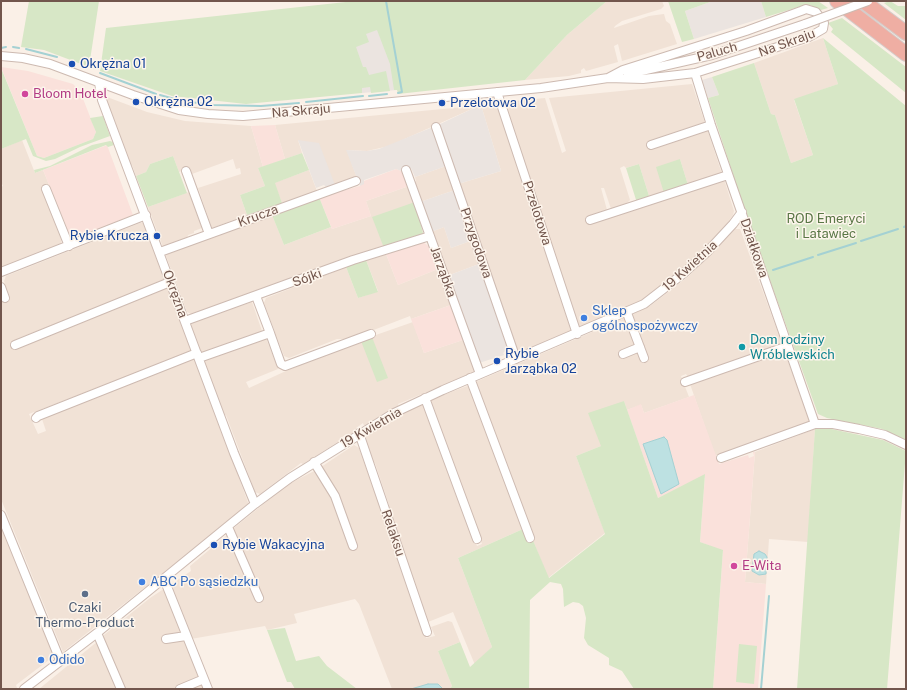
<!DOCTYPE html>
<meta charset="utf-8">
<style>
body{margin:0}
#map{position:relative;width:907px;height:690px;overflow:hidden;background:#faf0e7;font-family:"Public Sans",sans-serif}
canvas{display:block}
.frame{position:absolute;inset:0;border:2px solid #72564d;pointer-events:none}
</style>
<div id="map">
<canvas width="907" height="690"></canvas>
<div class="frame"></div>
</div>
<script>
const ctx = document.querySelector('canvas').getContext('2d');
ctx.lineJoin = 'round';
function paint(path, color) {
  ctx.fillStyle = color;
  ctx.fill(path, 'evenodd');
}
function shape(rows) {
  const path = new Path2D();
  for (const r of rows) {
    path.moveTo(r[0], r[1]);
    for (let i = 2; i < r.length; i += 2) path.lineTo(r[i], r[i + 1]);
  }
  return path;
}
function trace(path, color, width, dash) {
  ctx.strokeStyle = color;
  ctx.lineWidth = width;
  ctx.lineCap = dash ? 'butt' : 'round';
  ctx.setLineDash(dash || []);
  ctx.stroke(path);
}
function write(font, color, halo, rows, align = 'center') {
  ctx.font = font + ' "Public Sans",sans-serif';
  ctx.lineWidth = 3;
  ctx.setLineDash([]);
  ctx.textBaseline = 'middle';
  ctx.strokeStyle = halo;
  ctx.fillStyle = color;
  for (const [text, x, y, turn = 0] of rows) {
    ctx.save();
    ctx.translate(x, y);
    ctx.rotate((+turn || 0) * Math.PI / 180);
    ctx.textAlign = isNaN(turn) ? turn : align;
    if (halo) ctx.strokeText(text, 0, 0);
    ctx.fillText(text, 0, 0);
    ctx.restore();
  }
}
paint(shape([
 [607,1,662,1,664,6,661,9,622,21,615,26,614,28,649,16,664,14,666,21,670,24,677,44,622,61,618,44,614,46,618,62,586,71,584,68,581,70,581,73,569,76,525,80,567,35],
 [823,38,838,84,794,100,813,155,791,163,775,115,771,114,754,63],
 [692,84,722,174,688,185,680,159,664,193,650,199,639,164,626,168,624,166,620,168,630,200,626,204,625,207,616,211,611,209,604,188,601,188,607,210,606,213,724,179,734,211,733,215,722,231,693,261,645,300,582,329,578,326,503,102,545,98,562,153,566,151,549,98],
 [107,97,147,112,185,121,251,126,263,167,258,168,265,186,240,195,247,215,212,228,198,188,241,174,240,168,236,169,233,159,192,174,190,168,179,172,173,156,150,164,146,172,136,176,132,165,130,165,106,100],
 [499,104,573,329,572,332,516,353,458,184,501,171,481,105],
 [474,106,474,108,389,146,367,151,347,150,357,178,335,185,298,140,302,153,285,159,275,125],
 [22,140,35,173,43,170,50,187,43,190,62,240,60,245,4,268,1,267,1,187,3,186,1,182,1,149],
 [446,166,455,190,420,202,413,183,416,181,415,177],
 [309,170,317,191,282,203,274,183],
 [409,186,415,202,384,248,326,267,320,267,193,315,187,312,166,256,167,253,272,215,284,245,331,227,332,229,371,216,366,201],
 [189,192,202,228,194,231,194,233,188,235,187,238,163,247,148,207],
 [140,223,143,223,165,281,19,338,11,343,13,348,167,286,192,351,29,414,38,434,46,431,42,419,158,373,158,371,194,357,249,505,63,652,1,499,1,300,10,297,4,281,6,276],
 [444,227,451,248,473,240,479,264,447,276,431,232],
 [735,229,740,229,782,344,780,346,688,377,686,374,681,376,689,397,644,413,641,405,627,410,624,401,601,446,576,456,605,533,548,578,532,538,532,528,528,526,473,383,625,318,638,350,630,319,632,314,650,306,689,276],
 [386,254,398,285,438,269,451,305,411,319,410,316,345,341,343,339,337,339,289,358,284,356,264,303,266,298,346,267,358,298,378,291,366,260],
 [252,302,262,331,201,353,190,323],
 [413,322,424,353,463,340,475,372,398,404,399,407,364,426,363,423,356,428,356,431,348,436,347,434,342,437,341,440,303,464,301,463,260,494,255,492,226,415,224,416,210,378,211,377,203,361,266,338,278,369,246,382,249,388,288,370,373,336],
 [784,350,810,422,715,456,690,384],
 [470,385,523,529,458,558,492,647,475,665,453,612,428,622,387,506,389,505,375,463,372,462,364,437,366,433,390,422,391,419,418,405,424,405,477,546,482,544,430,405,432,399],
 [815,429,808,542,769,539,766,584,745,582,755,452],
 [354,445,359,448,426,638,435,636,431,627,448,621,452,622,460,642,438,651,452,686,450,689,392,689,359,604,355,599,294,614,297,623,267,630,265,626,191,639,211,689,124,689,103,638,104,635,150,598,191,571,190,566,227,535,230,535,234,532,234,528,287,485,318,469],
 [1,523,54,656,16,685,17,688,15,689,1,689],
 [98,641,117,689,39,689]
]), '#f1e2d6');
paint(shape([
 [1,67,28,71,73,84,80,91,96,132,93,139,44,158,37,156],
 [275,125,285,159,263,167,251,126],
 [107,145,133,215,77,238,70,236,43,170],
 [396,169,404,172,409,186,366,201,371,216,332,229,319,197,360,186,364,181],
 [423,242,430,247,438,269,398,285,386,254],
 [451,305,463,340,424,353,411,319],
 [694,395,719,464,748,455,749,458,754,456,753,452,755,452,745,582,766,584,758,689,713,689,723,551,700,542,705,475,658,498,627,410,641,404,644,413]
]), '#fae1db');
paint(shape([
 [713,1,761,1,766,17,694,39,685,11],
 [387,27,397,90,362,93,343,32],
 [712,77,719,95,708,98,702,80],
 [481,105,501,171,458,184,438,125,474,108,474,106],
 [433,127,446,166,415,177,411,168,404,172,396,169,364,180,364,184,360,186,346,150,367,151,379,149],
 [298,140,319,143,335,185,327,188,324,185,316,188],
 [455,190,473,240,451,248,444,227,431,232,420,202],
 [479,264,508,348,503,353,504,355,479,363,447,276]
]), '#ebe4e0');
paint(shape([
 [29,1,99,1,89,67,44,50,21,47],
 [355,1,607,1,567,35,525,80,398,94,397,90,394,90,390,64,377,30,366,34,369,42,356,47,363,67,366,67,369,75,386,71,390,91,371,93,370,87,362,88,362,93,246,104,172,96,100,71,106,28],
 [668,1,713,1,685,11,694,39,682,42],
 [761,1,818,1,828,8,821,10,810,5,805,5,766,17],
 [890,1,898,6,906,6,906,20,884,3],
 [842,18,906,67,906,93,831,32,833,29,828,23],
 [823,38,906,106,906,440,882,429,827,418,818,414,746,214,708,98,719,95,712,77,754,63,771,114,775,115,791,163,813,155,794,99,838,84],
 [1,68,37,156,44,158,93,139,96,132,90,118,103,116,110,136,80,147,55,159,46,161,33,156,26,139,1,149],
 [110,141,113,142,114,145,108,147,106,145,35,173,34,170,50,166,92,145],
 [302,153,309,170,275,183,282,203,247,215,240,195,265,186,258,168],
 [173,156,187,193,148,207,136,176,146,172,150,164],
 [680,159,688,185,664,193,656,167],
 [639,164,650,199,637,203,626,168],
 [319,197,331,227,284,245,272,215],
 [415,202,423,233,421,236,384,248,372,217],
 [366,260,378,292,358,298,346,267],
 [372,337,388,378,377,382,361,341],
 [624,401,658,498,705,474,700,542,723,550,713,689,634,689,622,671,609,665,609,658,588,645,584,638,586,618,583,606,579,603,573,602,564,607,563,589,561,584,550,582,530,600,529,689,450,689,452,686,438,651,460,642,470,667,492,647,458,558,523,529,532,538,549,578,605,534,576,456,601,446,588,413],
 [822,427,883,440,906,451,887,689,797,689,815,429],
 [285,628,296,661,319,656,327,666,357,689,295,689,291,682,287,682,267,630],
 [739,644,757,646,754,684,736,682]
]), '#d7e7c6');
const water = shape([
 [664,437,667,440,679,484,661,494,643,444,664,437],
 [759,551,765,554,767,557,766,574,759,575,752,571,754,554,759,551],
 [428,684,438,684,443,689,411,689,428,684]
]);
paint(water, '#bde1e2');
trace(water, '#a4d1d3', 1);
trace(shape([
 [386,1,402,92,398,93],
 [13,47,19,48],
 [1,48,6,47],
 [26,49,57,57],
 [100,73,156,94],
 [160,95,182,101,214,105,261,106,299,103],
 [369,96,387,94],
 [306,102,363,96],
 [904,227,906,226],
 [861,241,898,229],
 [818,255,856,243],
 [773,270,813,257],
 [761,689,769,596]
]), '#a4d1d3', 2);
const minor = shape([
 [1,56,23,58,50,64,133,95,179,110,208,114,243,116,541,88,608,78,643,79,695,73,809,37,823,29,824,23,816,12,806,9,801,11,746,31,623,70,608,78],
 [695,73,711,125,815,424],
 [628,74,712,55,805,24],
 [99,83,102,100,234,453,255,504],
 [497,92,577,334],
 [436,127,516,359],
 [651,145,711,125],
 [406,170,480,374],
 [186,171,209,234],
 [46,189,69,246],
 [590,220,728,175],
 [160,252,356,181],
 [1,272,146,215],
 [1,287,5,298],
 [256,296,270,333],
 [627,313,644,358],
 [185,321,353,260,430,236],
 [15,345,170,282],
 [623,354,640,347],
 [199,358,270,333,281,364,285,366,371,334],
 [470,378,530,538],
 [685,382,788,346],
 [425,398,477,539],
 [36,418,38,416,197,353],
 [359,433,427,632],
 [721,458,815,424,833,424,859,429,885,435,906,445],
 [314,462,335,496,353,546],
 [1,515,60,660],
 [228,527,259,598],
 [164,579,208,689],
 [97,633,121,689],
 [166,639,186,636],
 [24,689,97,633,255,504,290,478,394,413,443,390,644,304,684,273,707,252,733,224,742,212],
 [180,689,204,679]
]);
const motorway = shape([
 [837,1,906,54],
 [863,1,906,33]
]);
trace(minor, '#cdbab1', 10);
trace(motorway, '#d5ccca', 16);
trace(minor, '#fff', 8);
trace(motorway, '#efaea3', 14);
const minorBridge = shape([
 [805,24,868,1]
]);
trace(minorBridge, '#cdbab1', 10, []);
trace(minorBridge, '#fff', 8);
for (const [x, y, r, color] of [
 [72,64,4,"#1a4fb4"],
 [25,94,4,"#d1479c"],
 [136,102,4,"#1a4fb4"],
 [442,103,4,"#1a4fb4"],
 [157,236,4,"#1a4fb4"],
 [584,318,4,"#3f7fe0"],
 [742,347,4,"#0f9aa8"],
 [497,361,4,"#1a4fb4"],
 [214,545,4,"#1a4fb4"],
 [734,566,4,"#d1479c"],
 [142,582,4,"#3f7fe0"],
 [85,594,4,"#5c6f8a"],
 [41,660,4,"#3f7fe0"]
]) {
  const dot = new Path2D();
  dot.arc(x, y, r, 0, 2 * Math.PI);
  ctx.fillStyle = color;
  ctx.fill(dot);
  trace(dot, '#fdf5ec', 1.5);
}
write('13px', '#72564d', '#fdf5ec', [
 ["Na Skraju",787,43,-20],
 ["Paluch",717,52,-16],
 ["Na Skraju",301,111,-5],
 ["Przelotowa",537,213,72],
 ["Krucza",258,216,-20],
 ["Przygodowa",476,243,71],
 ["Działkowa",754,248,71],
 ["19 Kwietnia",690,266,-42],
 ["Jarząbka",443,272,70],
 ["Sójki",307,278,-20],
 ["Okrężna",175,294,70],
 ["19 Kwietnia",371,428,-30],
 ["Relaksu",393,533,71]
]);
write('13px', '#164399', '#fdf5ec', [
 ["Okrężna 01",80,64],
 ["Okrężna 02",144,102],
 ["Przelotowa 02",450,103],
 ["Rybie Krucza",149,236,"right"],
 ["Rybie",505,354],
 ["Jarząbka 02",505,369],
 ["Rybie Wakacyjna",222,545]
], 'left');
write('13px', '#b23c85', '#fdf5ec', [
 ["Bloom Hotel",33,94],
 ["E-Wita",742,566]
], 'left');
write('13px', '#5a7746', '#fdf5ec', [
 ["ROD Emeryci",826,219],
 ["i Latawiec",826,234]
]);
write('13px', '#366cbe', '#fdf5ec', [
 ["Sklep",592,311],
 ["ogólnospożywczy",592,326],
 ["ABC Po sąsiedzku",150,582],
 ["Odido",49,660]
], 'left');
write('13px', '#0d838f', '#fdf5ec', [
 ["Dom rodziny",750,340],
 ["Wróblewskich",750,355]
], 'left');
write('13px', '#4e5e75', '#fdf5ec', [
 ["Czaki",85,608],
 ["Thermo-Product",85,623]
]);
</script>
